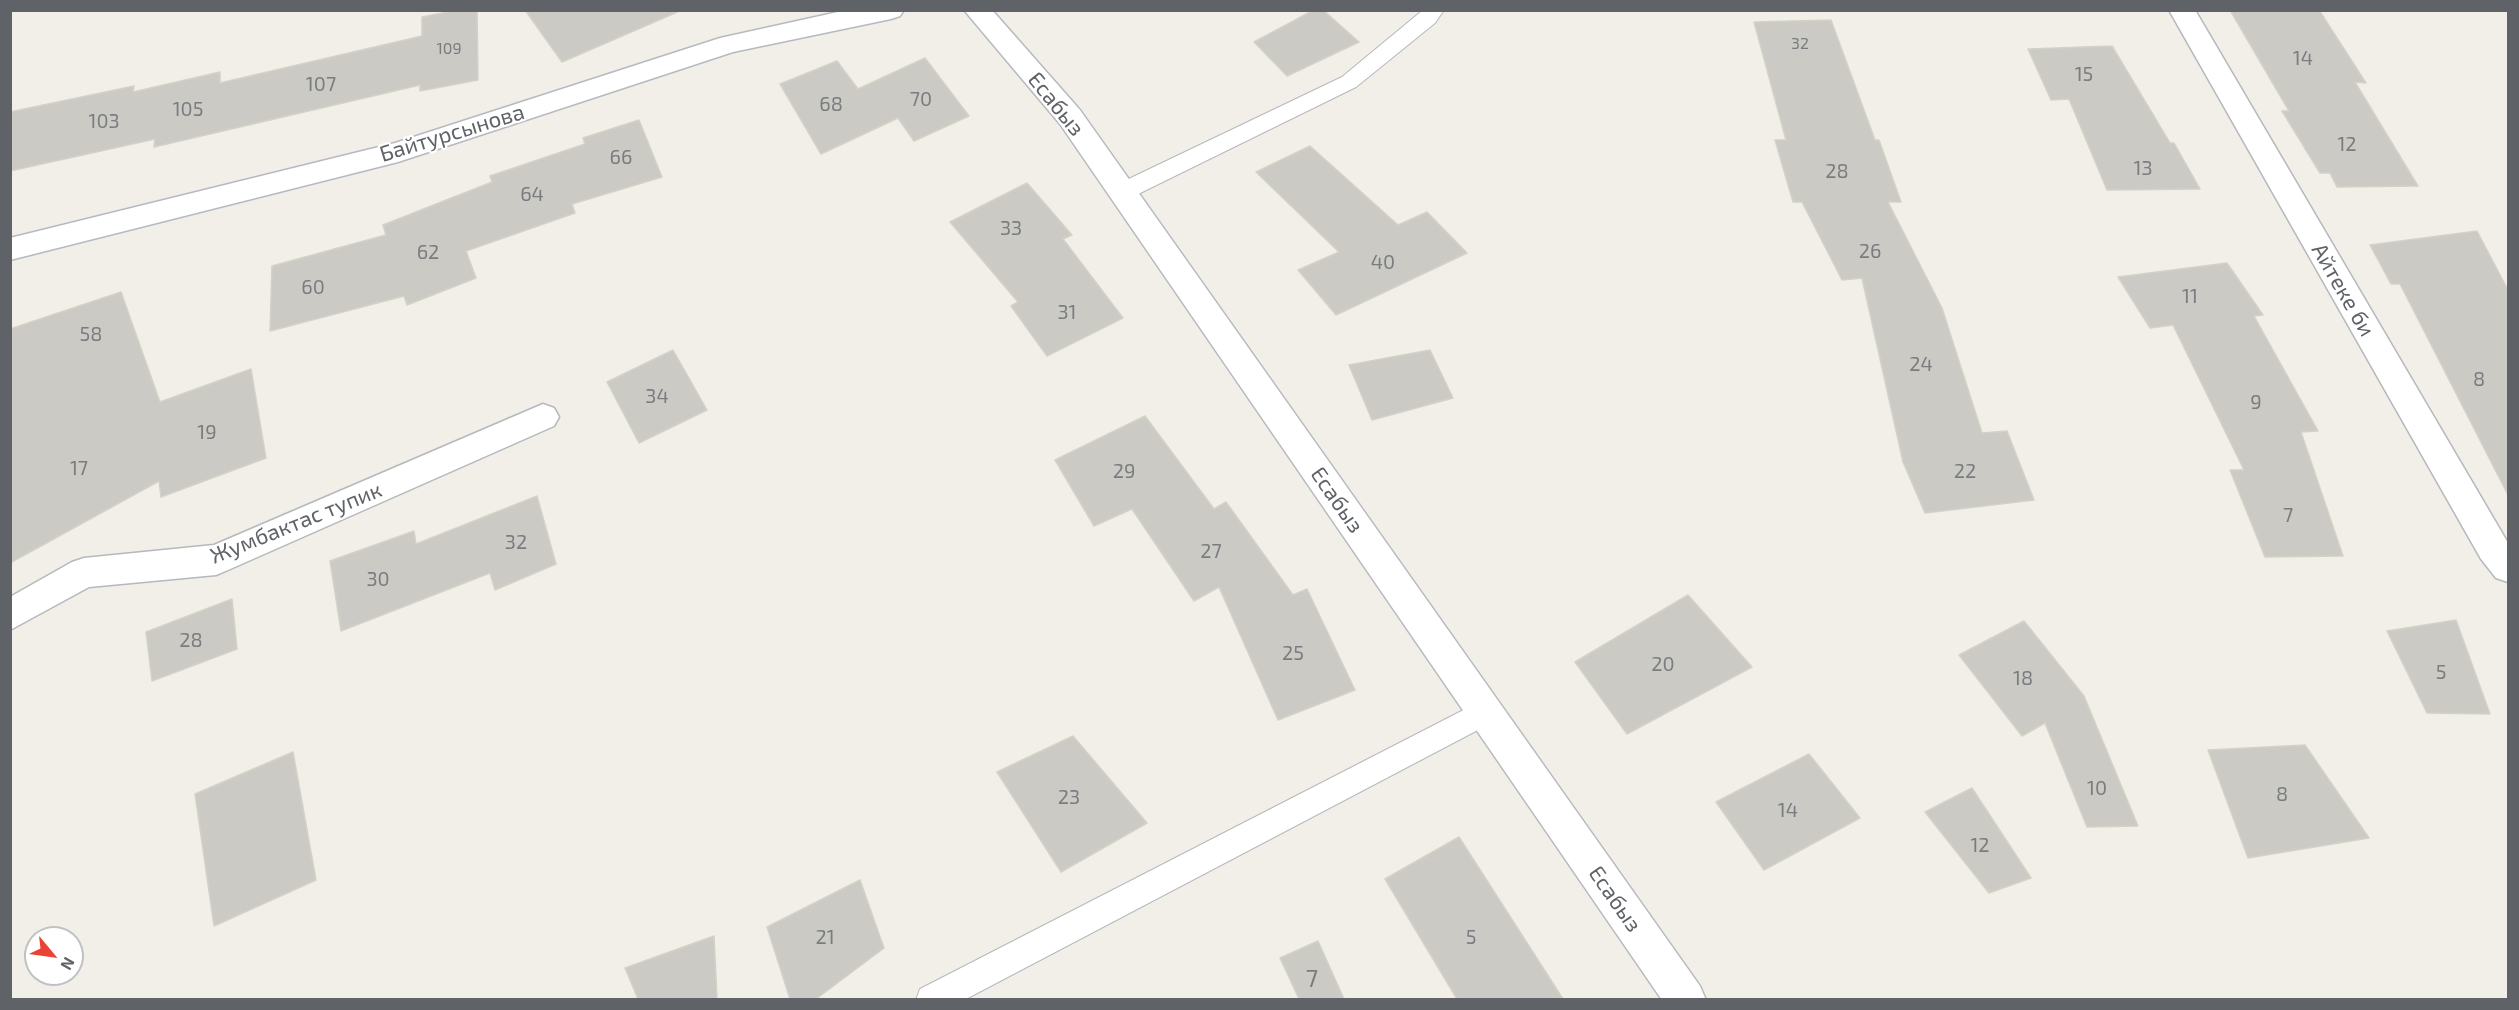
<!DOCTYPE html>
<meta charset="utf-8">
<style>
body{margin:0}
#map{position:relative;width:2519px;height:1010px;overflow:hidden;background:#f1efe8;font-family:"Exo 2",sans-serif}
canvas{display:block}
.frame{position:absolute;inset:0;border:12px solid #5f6368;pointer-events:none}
.north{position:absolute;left:24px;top:926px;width:60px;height:60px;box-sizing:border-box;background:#fff;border:2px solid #bfc1c3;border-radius:50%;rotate:119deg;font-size:16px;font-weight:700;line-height:24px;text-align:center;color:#5f6368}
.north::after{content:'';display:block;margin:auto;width:21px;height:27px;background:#ea4335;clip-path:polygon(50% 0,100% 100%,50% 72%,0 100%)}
</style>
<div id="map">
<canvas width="2519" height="1010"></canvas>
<div class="frame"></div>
<div class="north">N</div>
</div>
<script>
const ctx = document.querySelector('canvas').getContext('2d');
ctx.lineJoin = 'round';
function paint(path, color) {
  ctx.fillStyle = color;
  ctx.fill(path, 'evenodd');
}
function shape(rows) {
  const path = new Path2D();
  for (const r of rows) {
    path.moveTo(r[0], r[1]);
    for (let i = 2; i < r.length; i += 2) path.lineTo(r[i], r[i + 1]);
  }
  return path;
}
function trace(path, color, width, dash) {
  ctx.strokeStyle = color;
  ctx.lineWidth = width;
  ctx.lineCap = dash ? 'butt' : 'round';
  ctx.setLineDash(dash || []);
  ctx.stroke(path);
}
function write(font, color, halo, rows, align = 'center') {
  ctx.font = font + ' "Exo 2",sans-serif';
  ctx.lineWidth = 4.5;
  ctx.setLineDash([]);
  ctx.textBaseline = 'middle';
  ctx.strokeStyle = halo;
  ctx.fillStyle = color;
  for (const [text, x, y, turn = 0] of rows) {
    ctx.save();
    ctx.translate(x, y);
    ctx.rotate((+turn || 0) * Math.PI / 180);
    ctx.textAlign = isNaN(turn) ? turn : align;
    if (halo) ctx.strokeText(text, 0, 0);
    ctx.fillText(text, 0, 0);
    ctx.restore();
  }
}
const building = shape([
 [458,10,477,10,478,80,420,91,420,85,154,147,155,139,10,171,10,112,134,86,133,92,220,72,220,83,422,36,422,17,458,10],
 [525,10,682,10,562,62,525,10],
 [1314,10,1323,10,1359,42,1287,76,1254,42,1314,10],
 [2230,10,2319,10,2366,83,2355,82,2418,186,2337,187,2330,173,2320,173,2282,111,2289,111,2230,10],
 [1831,20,1875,140,1879,140,1901,202,1888,202,1942,308,1982,433,2007,431,2034,500,1925,513,1903,462,1862,278,1842,280,1802,202,1793,202,1775,140,1786,140,1754,22,1831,20],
 [2112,46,2170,143,2174,143,2200,189,2107,190,2069,99,2051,100,2028,49,2112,46],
 [925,58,969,116,914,141,898,118,821,154,780,84,837,61,858,89,925,58],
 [639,120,662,177,572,204,575,213,466,251,476,278,407,305,404,296,270,331,272,266,386,235,383,225,492,182,490,176,585,144,583,138,639,120],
 [1310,146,1398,225,1427,212,1467,253,1336,315,1298,270,1339,252,1256,172,1310,146],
 [1027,183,1072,235,1063,239,1123,318,1047,356,1011,306,1018,302,950,222,1027,183],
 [2477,231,2508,290,2508,495,2400,284,2391,284,2370,245,2477,231],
 [2227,263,2263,315,2254,316,2318,431,2301,432,2343,556,2265,557,2230,470,2244,470,2173,325,2150,328,2118,277,2227,263],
 [121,292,160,402,251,369,266,458,161,497,159,481,10,563,10,329,121,292],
 [673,350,707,410,639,443,607,382,673,350],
 [1430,350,1453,398,1372,420,1349,365,1430,350],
 [1145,416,1214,509,1226,502,1293,595,1307,589,1355,690,1278,720,1219,587,1194,601,1132,509,1094,526,1055,460,1145,416],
 [537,496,556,564,495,590,490,573,341,631,330,561,414,531,416,544,537,496],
 [1688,595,1752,667,1627,734,1575,662,1688,595],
 [232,599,237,649,152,681,146,632,232,599],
 [2456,620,2490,714,2427,713,2387,631,2456,620],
 [2024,621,2084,696,2138,826,2087,827,2045,723,2022,736,1959,655,2024,621],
 [1073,736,1147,823,1061,872,997,772,1073,736],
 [2305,745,2369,838,2248,858,2208,750,2305,745],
 [293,752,316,880,214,926,195,794,293,752],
 [1809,754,1860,818,1764,870,1716,802,1809,754],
 [1972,788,2031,878,1989,893,1925,812,1972,788],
 [1459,837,1563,999,1457,999,1385,879,1459,837],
 [860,880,884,948,816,999,790,999,767,927,860,880],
 [714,936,717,999,638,999,625,968,714,936],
 [1318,941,1344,999,1299,999,1280,958,1318,941]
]);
paint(building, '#cccac5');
trace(building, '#d6d1c6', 1.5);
const lane = shape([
 [1423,10,1444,10,1435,23,1356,87,1130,198,1122,200,1114,198,1111,192,1114,186,1342,77,1423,10],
 [1485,699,1495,703,1499,712,1495,721,964,1000,916,1000,920,989,1485,699]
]);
const street = shape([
 [2169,10,2195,10,2508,543,2508,582,2496,578,2481,559,2169,10],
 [543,404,554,408,559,417,554,426,228,570,216,575,89,587,10,630,10,597,72,562,84,558,214,545,543,404]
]);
const secondary = shape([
 [847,10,904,10,900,16,891,19,733,52,398,162,10,260,10,238,395,143,720,38,847,10],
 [964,10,992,10,1080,110,1700,986,1706,1000,1662,1000,1060,124,964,10]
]);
trace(lane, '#b5b8bc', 2);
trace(street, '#b5b8bc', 3);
trace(secondary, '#b6babf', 3);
paint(lane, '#fff');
paint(street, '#fff');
paint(secondary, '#fff');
write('16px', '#7a7d7f', null, [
 ["32",1800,44],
 ["109",449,49]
]);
write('20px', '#7a7d7f', null, [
 ["14",2303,58],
 ["15",2084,74],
 ["107",321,84],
 ["70",921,99],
 ["68",831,104],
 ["105",188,109],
 ["103",104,121],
 ["12",2347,144],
 ["66",621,157],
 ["13",2143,168],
 ["28",1837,171],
 ["64",532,194],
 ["33",1011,228],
 ["26",1870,251],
 ["62",428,252],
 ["40",1383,262],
 ["60",313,287],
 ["11",2190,296],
 ["31",1067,312],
 ["58",91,334],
 ["24",1921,364],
 ["8",2479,379],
 ["34",657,396],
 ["9",2256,402],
 ["19",207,432],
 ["17",79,468],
 ["29",1124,471],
 ["22",1965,471],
 ["7",2288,515],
 ["32",516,542],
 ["27",1211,551],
 ["30",378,579],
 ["28",191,640],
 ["25",1293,653],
 ["20",1663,664],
 ["5",2441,672],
 ["18",2023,678],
 ["10",2097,788],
 ["8",2282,794],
 ["23",1069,797],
 ["14",1788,810],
 ["12",1980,845],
 ["21",825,937],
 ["5",1471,937]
]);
write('22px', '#5f6368', '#fff', [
 ["Есабыз",1056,104,51],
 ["Байтурсынова",452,133,-17],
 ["Айтеке би",2343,290,60],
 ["Есабыз",1337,500,55],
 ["Жумбактас тупик",296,523,-22],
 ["Есабыз",1615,899,55]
]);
write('24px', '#7a7d7f', null, [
 ["7",1312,979]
]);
</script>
